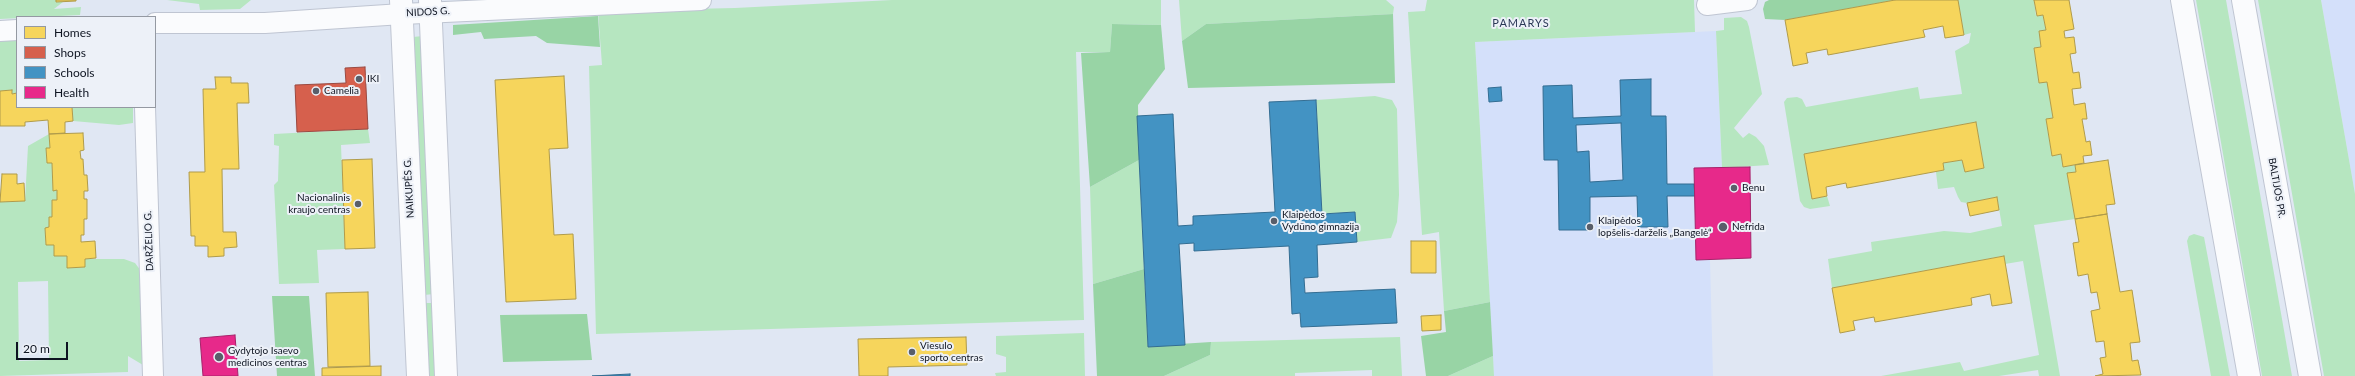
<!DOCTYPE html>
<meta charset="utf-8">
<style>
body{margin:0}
#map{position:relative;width:2355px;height:376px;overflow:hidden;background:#e0e7f3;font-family:Lato,sans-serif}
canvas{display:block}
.legend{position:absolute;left:16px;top:16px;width:140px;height:92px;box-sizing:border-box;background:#edf1f8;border:1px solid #9499a2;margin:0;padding:5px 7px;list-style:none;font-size:12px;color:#0e1421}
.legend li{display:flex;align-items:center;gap:8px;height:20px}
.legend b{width:20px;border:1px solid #9499a2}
.scale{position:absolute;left:16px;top:342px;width:52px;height:18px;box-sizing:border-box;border:2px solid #0e1421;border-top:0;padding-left:5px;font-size:12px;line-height:14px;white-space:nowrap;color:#0e1421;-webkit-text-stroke:3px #edf1f8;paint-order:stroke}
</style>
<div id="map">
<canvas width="2355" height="376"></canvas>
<ul class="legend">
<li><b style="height:11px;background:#f6d55c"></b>Homes</li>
<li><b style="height:11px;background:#d6604d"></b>Shops</li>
<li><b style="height:11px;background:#4393c3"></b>Schools</li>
<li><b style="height:11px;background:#e7298a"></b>Health</li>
</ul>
<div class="scale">20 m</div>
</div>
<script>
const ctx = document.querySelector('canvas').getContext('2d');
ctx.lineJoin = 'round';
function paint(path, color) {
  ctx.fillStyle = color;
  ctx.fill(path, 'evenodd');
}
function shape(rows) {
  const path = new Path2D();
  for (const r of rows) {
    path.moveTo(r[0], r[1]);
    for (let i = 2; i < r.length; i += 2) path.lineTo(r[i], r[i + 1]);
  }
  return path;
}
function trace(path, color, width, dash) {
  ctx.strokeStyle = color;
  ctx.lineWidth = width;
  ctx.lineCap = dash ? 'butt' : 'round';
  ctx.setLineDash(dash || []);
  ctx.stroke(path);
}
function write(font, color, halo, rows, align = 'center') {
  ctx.font = font + ' Lato,sans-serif';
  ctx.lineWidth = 4;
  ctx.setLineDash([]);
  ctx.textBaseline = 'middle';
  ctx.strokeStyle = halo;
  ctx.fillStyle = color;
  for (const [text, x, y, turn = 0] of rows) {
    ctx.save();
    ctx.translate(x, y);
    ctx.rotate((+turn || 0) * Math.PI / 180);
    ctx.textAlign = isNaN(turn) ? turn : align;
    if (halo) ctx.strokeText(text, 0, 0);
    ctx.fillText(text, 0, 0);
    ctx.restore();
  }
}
paint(shape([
 [2321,0,2355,0,2355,194],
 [1716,31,1722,168,1710,259,1713,376,1494,376,1475,42]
]), '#d4e0fa');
paint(shape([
 [0,0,56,0,56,2,63,2,54,9,81,7,80,15,0,19],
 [167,0,251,0,240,9,200,10,199,4],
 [892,0,1161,0,1161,25,1112,24,1110,52,1076,52,1084,320,596,334,589,66,602,65,598,11,735,8],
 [1179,0,1386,0,1394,7,1393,14,1206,24,1182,41],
 [1427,0,1694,0,1695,32,1475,42,1490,302,1444,311,1439,232,1422,235,1408,12,1425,11],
 [1958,0,2034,0,2036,16,2043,15,2046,30,2039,31,2041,47,2034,48,2039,83,2047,82,2053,118,2046,120,2052,156,2061,154,2063,167,2075,165,2076,172,2067,174,2075,219,2034,225,2060,376,2039,376,2038,370,1999,376,1881,376,1960,362,1964,371,2039,355,2023,261,2005,264,2003,256,1832,288,1828,259,1872,251,1871,242,1944,231,1970,233,2002,226,1997,197,1967,203,1961,202,1958,197,1954,187,1938,189,1936,172,1944,170,1943,163,1962,160,1965,172,1984,168,1976,122,1804,154,1812,199,1827,196,1830,206,1810,209,1804,207,1800,201,1784,102,1787,98,1797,97,1802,99,1806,107,1918,87,1920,99,1962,94,1955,51,1969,43,1971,33,1964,35],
 [2196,0,2226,0,2292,376,2262,376],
 [2258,0,2321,0,2355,194,2355,376,2324,376],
 [1741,17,1747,21,1749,27,1762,94,1734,128,1743,138,1749,133,1756,137,1764,146,1769,165,1722,168,1716,31,1724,30,1724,18],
 [17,35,17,93,12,94,12,90,0,91,0,36],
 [423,36,434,294,424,295,413,37],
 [1375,96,1392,100,1397,109,1399,195,1397,222,1391,238,1357,242,1355,212,1322,214,1316,100],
 [72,107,133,107,133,123,119,125,73,121],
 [368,129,370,143,341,145,345,249,317,250,319,283,279,284,274,185,278,181,279,146,274,145,274,134],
 [49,134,50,148,46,148,47,163,52,163,53,190,57,190,57,200,52,200,52,217,49,227,45,228,46,245,54,245,54,256,67,256,68,268,85,267,85,259,124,259,135,263,141,271,143,365,128,356,128,372,0,376,0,202,25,201,28,146],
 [48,281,49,360,19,361,18,282],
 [1139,160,1144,269,1093,284,1090,187],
 [2194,234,2204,237,2230,376,2211,376,2187,241,2189,236],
 [424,303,434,303,438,376,427,376],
 [1084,333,1085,376,996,376,995,373,1006,372,1006,357,996,354,996,336],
 [1400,337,1402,376,1372,376,1372,370,1295,373,1295,376,1164,376,1210,355,1211,342],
 [1493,356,1494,376,1448,376]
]), '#b6e6c0');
paint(shape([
 [1769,0,1895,0,1785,20,1765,19,1763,9,1765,2],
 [1393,14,1395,83,1188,88,1182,41,1206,24],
 [598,16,600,47,547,43,536,36,484,39,481,32,453,35,453,25],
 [1112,24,1161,25,1165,69,1138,105,1139,160,1090,187,1081,53,1110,52],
 [1144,269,1148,346,1211,342,1210,355,1164,376,1097,376,1093,284],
 [272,296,309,296,315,376,277,376],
 [1490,302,1493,356,1448,376,1426,376,1421,336,1446,332,1444,311],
 [587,314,592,360,503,362,500,315]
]), '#98d4a5');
const homes = shape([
 [56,0,76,0,76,1,56,2,56,0],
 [1895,0,1958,0,1964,35,1945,38,1943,26,1923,30,1925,37,1828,55,1827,49,1806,53,1808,63,1793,66,1785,20,1895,0],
 [2034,0,2069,0,2074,29,2064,31,2065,38,2074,37,2076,53,2070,54,2073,73,2079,72,2081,88,2072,89,2074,105,2085,103,2087,119,2082,119,2086,142,2090,141,2092,155,2083,156,2084,163,2063,167,2061,154,2052,156,2046,119,2053,118,2047,82,2039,83,2034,48,2041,47,2039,31,2046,30,2043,15,2037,16,2034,0],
 [564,76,568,148,549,149,554,235,573,234,576,299,506,302,495,80,564,76],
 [215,77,231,77,231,83,248,83,249,103,237,103,239,169,222,169,223,232,236,232,237,247,224,248,224,256,208,257,208,246,195,246,195,236,191,236,189,172,205,172,203,89,216,89,215,77],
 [12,90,12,94,17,93,17,107,72,107,73,121,65,122,65,133,49,134,48,120,25,122,25,126,0,126,0,91,12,90],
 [1976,122,1984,168,1965,172,1962,160,1943,163,1944,170,1847,188,1846,183,1826,187,1827,196,1812,199,1804,154,1976,122],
 [83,133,84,150,80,151,81,159,83,159,84,175,87,175,88,191,84,191,84,199,87,199,87,219,84,219,84,235,81,235,81,242,95,241,96,258,85,259,85,267,67,268,67,256,54,256,54,245,46,245,45,228,49,227,49,217,52,217,52,200,57,200,57,190,53,191,52,163,47,163,46,148,50,148,49,134,83,133],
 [372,159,375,248,345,249,342,160,372,159],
 [2108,160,2115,204,2106,205,2107,214,2075,219,2067,173,2076,172,2075,165,2108,160],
 [2,174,17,174,17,184,24,183,25,201,0,202,2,174],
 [1997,197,1999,210,1970,216,1967,203,1997,197],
 [2107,214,2120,292,2132,290,2140,342,2130,343,2132,361,2138,360,2141,375,2095,376,2103,374,2100,358,2106,357,2104,341,2096,342,2091,311,2100,309,2097,292,2091,293,2088,274,2078,276,2073,243,2079,242,2075,219,2107,214],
 [1411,241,1436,241,1436,273,1411,273,1411,241],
 [2004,256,2012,303,1992,306,1990,294,1971,298,1972,305,1875,322,1874,317,1853,321,1855,330,1840,333,1832,288,2004,256],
 [368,292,370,366,328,367,326,293,368,292],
 [1441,315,1441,330,1422,331,1421,316,1441,315],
 [966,337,967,365,888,367,888,376,859,376,858,339,966,337],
 [381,366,381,376,322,376,322,368,381,366]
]);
paint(homes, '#f6d55c');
trace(homes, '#b09b4a', 1);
const shops = shape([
 [365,67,368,129,297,132,295,85,346,83,345,68,365,67]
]);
paint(shops, '#d6604d');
trace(shops, '#9a4940', 1);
const schools = shape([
 [1651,79,1651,116,1666,116,1667,184,1694,184,1695,196,1667,196,1668,227,1638,227,1637,196,1590,197,1590,230,1559,230,1558,160,1544,160,1543,86,1572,85,1573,118,1621,116,1620,80,1651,79],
 [1621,123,1623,180,1590,182,1589,151,1577,152,1576,125,1621,123],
 [1501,87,1502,101,1489,102,1488,88,1501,87],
 [1316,100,1322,214,1355,212,1357,242,1317,245,1318,277,1304,278,1305,293,1395,289,1397,323,1301,327,1300,313,1292,314,1289,246,1194,251,1194,243,1179,244,1185,345,1148,347,1137,116,1173,114,1178,226,1193,225,1193,216,1275,212,1269,102,1316,100],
 [630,374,630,376,592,376,630,374]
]);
paint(schools, '#4393c3');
trace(schools, '#336d92', 1);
const health = shape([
 [1750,167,1751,258,1696,260,1694,168,1750,167],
 [235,335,238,376,203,376,200,338,235,335]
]);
paint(health, '#e7298a');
trace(health, '#a6236a', 1);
const street = shape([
 [1707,5,1747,0],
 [155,23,265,23,402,14,701,0],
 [0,31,17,30],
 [145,107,153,376]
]);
const secondary = shape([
 [401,0,418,376],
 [430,0,446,376]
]);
const highway = shape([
 [2182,0,2249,376],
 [2243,0,2310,376]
]);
trace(street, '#bfc5d2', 22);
trace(secondary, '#bfc5d2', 24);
trace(highway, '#bfc5d2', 24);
trace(street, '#fafbfd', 20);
trace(secondary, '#fafbfd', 22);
trace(highway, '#fafbfd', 22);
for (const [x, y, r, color] of [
 [359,79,4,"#585e6a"],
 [316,91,4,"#585e6a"],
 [1734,188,4,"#585e6a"],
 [358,204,4,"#585e6a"],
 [1274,221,4,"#585e6a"],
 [1590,227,4,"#585e6a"],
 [1723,227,5,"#585e6a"],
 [912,352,4,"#585e6a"],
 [219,357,5,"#585e6a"]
]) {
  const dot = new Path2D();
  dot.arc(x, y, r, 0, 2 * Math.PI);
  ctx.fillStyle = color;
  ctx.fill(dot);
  trace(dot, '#edf1f8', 1.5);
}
write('10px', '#0e1421', '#edf1f8', [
 ["NIDOS G.",428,12,-3],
 ["NAIKUPĖS G.",409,188,-93],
 ["BALTIJOS PR.",2277,188,80],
 ["DARŽELIO G.",149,241,-92]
]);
write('10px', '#0e1421', '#edf1f8', [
 ["IKI",367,79],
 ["Camelia",324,91],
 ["Benu",1742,188],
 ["Nacionalinis",350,198,"right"],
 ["kraujo centras",350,210,"right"],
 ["Klaipėdos",1282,215],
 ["Vydūno gimnazija",1282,227],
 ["Klaipėdos",1598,221],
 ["lopšelis-darželis „Bangelė“",1598,233],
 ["Nefrida",1732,227],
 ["Viesulo",920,346],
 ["sporto centras",920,358],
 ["Gydytojo Isaevo",228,351],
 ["medicinos centras",228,363]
], 'left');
ctx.letterSpacing = '1px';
write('11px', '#2a3856', '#edf1f8', [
 ["PAMARYS",1521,23]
]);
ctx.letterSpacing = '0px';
</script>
